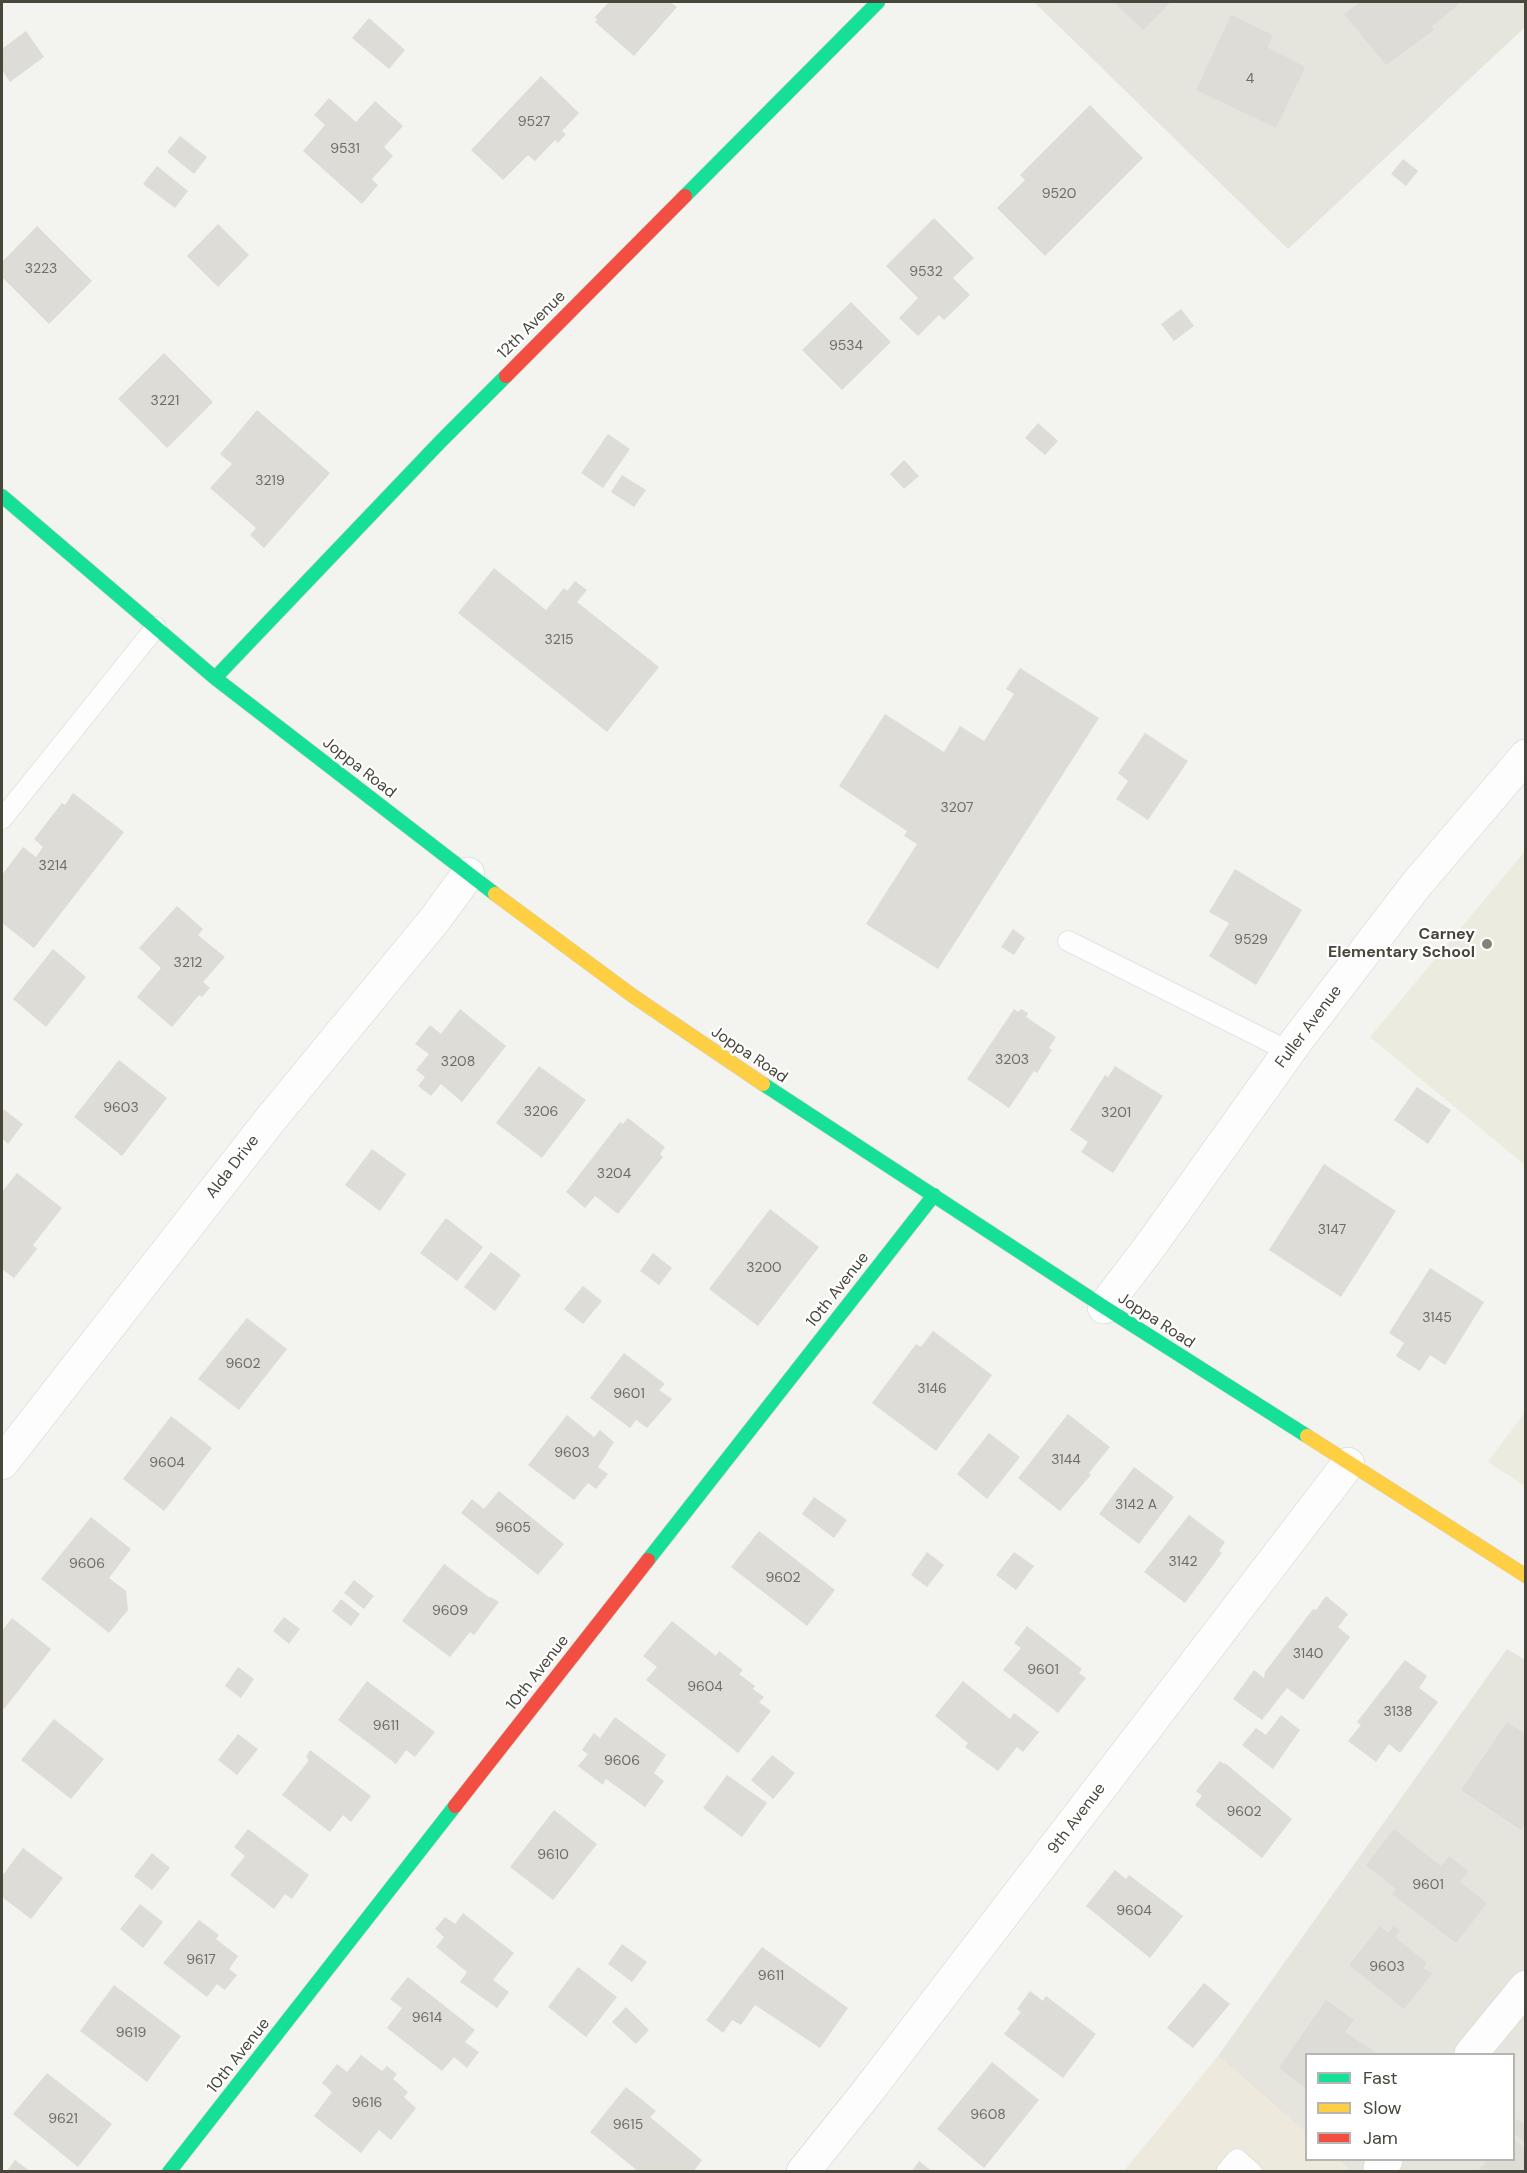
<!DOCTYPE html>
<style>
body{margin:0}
#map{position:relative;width:1527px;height:2173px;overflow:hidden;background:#f3f3ef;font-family:"DM Sans",sans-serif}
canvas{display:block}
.frame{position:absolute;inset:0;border:3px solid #49463b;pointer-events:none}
.legend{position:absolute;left:1305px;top:2053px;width:210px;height:108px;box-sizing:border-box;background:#fff;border:2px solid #b6b5b1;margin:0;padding:8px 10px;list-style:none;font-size:18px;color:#49463b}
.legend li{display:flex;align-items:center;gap:12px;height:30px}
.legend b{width:30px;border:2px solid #b6b5b1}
</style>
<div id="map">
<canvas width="1527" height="2173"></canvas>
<div class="frame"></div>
<ul class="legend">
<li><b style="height:8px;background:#16e098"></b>Fast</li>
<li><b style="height:8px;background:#ffcf43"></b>Slow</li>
<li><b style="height:8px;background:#f24e42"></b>Jam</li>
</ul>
</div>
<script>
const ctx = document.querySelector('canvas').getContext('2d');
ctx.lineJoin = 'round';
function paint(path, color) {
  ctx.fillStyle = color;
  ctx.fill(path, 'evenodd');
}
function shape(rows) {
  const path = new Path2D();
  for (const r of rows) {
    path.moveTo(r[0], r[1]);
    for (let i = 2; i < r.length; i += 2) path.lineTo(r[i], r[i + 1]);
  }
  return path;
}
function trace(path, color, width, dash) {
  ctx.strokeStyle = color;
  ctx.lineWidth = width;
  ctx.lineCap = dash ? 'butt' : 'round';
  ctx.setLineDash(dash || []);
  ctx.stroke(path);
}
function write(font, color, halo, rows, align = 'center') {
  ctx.font = font + ' "DM Sans",sans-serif';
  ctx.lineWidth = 4.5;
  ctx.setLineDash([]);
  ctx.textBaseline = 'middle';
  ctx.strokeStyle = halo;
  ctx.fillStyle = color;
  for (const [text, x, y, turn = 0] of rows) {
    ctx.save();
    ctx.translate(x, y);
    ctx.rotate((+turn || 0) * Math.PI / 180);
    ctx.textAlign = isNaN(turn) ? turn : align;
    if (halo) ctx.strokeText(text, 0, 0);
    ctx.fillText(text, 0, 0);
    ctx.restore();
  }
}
paint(shape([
 [1034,2,1525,2,1525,27,1288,249],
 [1507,1649,1525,1660,1525,2171,1351,2171,1338,2160,1514,2160,1514,2054,1306,2054,1306,2133,1218,2056]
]), '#e6e5dd');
paint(shape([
 [1218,2056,1306,2133,1306,2160,1338,2160,1351,2171,1123,2172]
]), '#ede9dd');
paint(shape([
 [1525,851,1525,1165,1370,1037],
 [1525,1412,1525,1486,1488,1462]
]), '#ecebdf');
paint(shape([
 [609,2,670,2,677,7,634,56,595,22,597,20,595,17],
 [1114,2,1171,2,1143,30],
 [1360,2,1456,2,1458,5,1431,27,1434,30,1386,65,1344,14],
 [1231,15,1273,35,1267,47,1305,67,1276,128,1196,90],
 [369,18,405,50,389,69,352,38],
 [26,31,44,57,10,82,2,70,2,49],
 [541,76,579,113,562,131,566,134,558,143,555,140,535,161,528,155,503,180,471,150],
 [329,98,356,122,375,101,403,126,384,147,393,156,372,179,378,185,362,204,303,151,325,125,314,115],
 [1090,105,1143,158,1045,256,997,208,1025,180,1020,175],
 [180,136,207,157,194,174,167,152],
 [1403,159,1418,171,1406,186,1391,174],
 [157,166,188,191,175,208,143,184],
 [934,218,974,258,953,278,970,295,944,320,939,315,918,336,899,318,918,298,886,266],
 [218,224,249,255,218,287,187,256],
 [37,226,92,281,49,324,2,277,2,262],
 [851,302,891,342,842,390,802,350],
 [1181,309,1194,326,1174,341,1161,324],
 [164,353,213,402,167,448,118,399],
 [257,410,330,473,264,548,250,535,256,528,210,488,232,464,220,454],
 [1038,423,1058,441,1045,455,1025,438],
 [608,434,630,449,603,488,581,473],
 [904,460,919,476,904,489,890,474],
 [622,475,646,490,634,507,611,492],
 [494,568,546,610,564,588,567,591,575,581,587,590,577,602,659,667,607,732,458,613],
 [1020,668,1099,718,938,969,866,924,917,844,904,836,907,831,839,786,885,714,944,752,960,726,984,741,1014,694,1006,689],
 [1145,733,1188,761,1148,820,1116,799,1128,781,1118,773],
 [73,793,124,832,34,948,2,923,2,875,23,847,36,857,43,847,34,839,62,803,65,805],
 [1235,869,1302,910,1256,985,1209,956,1229,923,1209,912],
 [177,906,203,929,198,935,225,957,203,982,210,988,202,997,199,995,172,1027,137,997,161,968,139,948],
 [1013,929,1025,938,1014,955,1001,947],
 [53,949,86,977,46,1027,13,999],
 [460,1009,506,1046,462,1102,441,1084,431,1096,418,1086,425,1077,416,1070,429,1054,415,1044,430,1025,441,1034],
 [1014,1009,1018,1012,1021,1009,1028,1013,1026,1017,1056,1037,1049,1048,1052,1050,1037,1073,1034,1071,1009,1108,967,1079],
 [119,1060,167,1098,122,1156,74,1117],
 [539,1066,586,1100,542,1158,496,1123],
 [1115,1066,1163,1096,1113,1173,1081,1152,1088,1142,1070,1130,1105,1075,1108,1077],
 [1417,1087,1451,1110,1428,1144,1394,1120],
 [3,1109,23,1124,8,1144,2,1138],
 [628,1118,665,1147,660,1154,663,1157,618,1214,595,1196,585,1208,566,1192,620,1122,623,1124],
 [372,1149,406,1174,380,1211,345,1185],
 [1324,1164,1396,1211,1341,1297,1269,1250],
 [17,1173,62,1208,33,1245,37,1249,14,1278,2,1269,2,1192],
 [770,1209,819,1247,758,1326,709,1289],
 [446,1218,483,1247,457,1281,420,1253],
 [491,1252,521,1275,495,1311,464,1287],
 [653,1253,672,1268,659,1285,640,1271],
 [1430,1268,1484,1302,1445,1365,1430,1355,1420,1371,1396,1356,1404,1343,1389,1333],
 [583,1286,602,1301,583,1324,564,1309],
 [247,1318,287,1349,239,1410,198,1379],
 [933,1331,992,1375,936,1451,872,1403,916,1344,921,1347],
 [624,1353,665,1384,659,1390,672,1399,647,1428,636,1420,630,1428,590,1398],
 [1068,1414,1110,1447,1089,1473,1091,1475,1060,1511,1018,1478],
 [567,1415,594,1437,600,1430,614,1442,598,1467,608,1474,596,1489,588,1483,574,1500,528,1465],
 [171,1416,212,1448,164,1511,123,1479],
 [989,1433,1020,1457,987,1499,957,1474],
 [1134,1467,1174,1497,1139,1544,1099,1514],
 [499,1491,564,1544,538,1575,461,1513,472,1499,484,1509],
 [814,1497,847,1520,834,1538,802,1514],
 [1189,1515,1225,1542,1219,1551,1222,1553,1185,1603,1144,1572],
 [91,1517,131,1549,109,1578,126,1591,128,1610,109,1633,41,1579],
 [759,1531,835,1590,807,1626,731,1567],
 [927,1552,944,1565,927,1587,911,1575],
 [1014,1552,1034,1566,1016,1590,996,1575],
 [444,1564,490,1598,491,1597,499,1602,474,1635,470,1632,450,1657,402,1621],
 [354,1580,374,1596,364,1609,344,1593],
 [1326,1596,1348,1614,1338,1627,1350,1637,1303,1700,1287,1688,1262,1720,1233,1699,1254,1670,1264,1678,1265,1672,1313,1609,1316,1610],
 [341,1599,360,1614,351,1626,332,1611],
 [284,1617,300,1629,289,1644,273,1631],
 [12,1618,51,1649,4,1709,2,1707,2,1631],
 [672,1621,716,1656,719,1651,743,1670,739,1674,755,1686,753,1689,764,1697,759,1702,771,1711,738,1753,646,1680,657,1667,643,1656],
 [1027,1626,1082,1669,1079,1673,1086,1678,1058,1713,1003,1670,1021,1648,1014,1643],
 [1405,1660,1427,1676,1419,1688,1438,1702,1400,1753,1389,1744,1376,1762,1348,1741,1361,1725,1357,1722],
 [238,1667,254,1679,241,1698,225,1686],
 [367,1681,435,1732,415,1757,406,1750,396,1764,338,1720],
 [963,1681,1010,1719,1014,1713,1039,1732,1023,1752,1017,1747,998,1771,965,1747,968,1743,935,1716],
 [1281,1715,1300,1730,1273,1769,1242,1745,1256,1728,1266,1735],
 [615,1717,666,1755,654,1773,664,1781,645,1807,606,1779,603,1785,578,1766,588,1754,582,1750,594,1733,600,1738],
 [54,1719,104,1759,71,1799,21,1760],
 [1507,1722,1526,1734,1526,1823,1521,1830,1461,1790],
 [238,1734,258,1749,237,1775,218,1760],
 [310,1750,371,1796,351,1822,343,1815,330,1832,282,1795,309,1760,306,1757],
 [772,1755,795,1773,773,1799,751,1780],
 [1220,1761,1224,1764,1225,1763,1292,1819,1262,1858,1195,1805,1202,1796,1196,1791],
 [727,1775,767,1803,742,1837,703,1808],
 [554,1810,597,1844,553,1900,510,1867],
 [248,1829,309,1875,292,1899,285,1894,274,1909,230,1875,245,1856,234,1847],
 [1394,1829,1441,1866,1449,1856,1468,1871,1460,1882,1487,1903,1456,1943,1392,1894,1396,1889,1366,1865],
 [23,1848,63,1878,31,1919,2,1897,2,1876],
 [152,1853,170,1868,152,1890,134,1876],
 [1115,1870,1126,1879,1129,1875,1183,1916,1150,1958,1086,1906],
 [140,1904,163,1922,143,1948,120,1929],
 [463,1913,514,1953,493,1980,509,1992,497,2008,460,1982,467,1972,436,1947,444,1937,435,1929,445,1917,455,1924],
 [199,1920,219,1935,216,1939,238,1956,229,1969,237,1975,225,1990,217,1984,207,1997,163,1963],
 [1380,1926,1388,1933,1394,1926,1400,1931,1395,1937,1427,1963,1423,1968,1432,1974,1404,2009,1349,1965],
 [622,1944,647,1962,632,1982,608,1964],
 [762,1947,848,2008,820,2048,755,2005,741,2025,732,2020,723,2033,706,2020],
 [578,1967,617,1997,586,2037,548,2007],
 [408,1977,475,2030,465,2042,479,2052,467,2068,454,2057,442,2071,387,2028,402,2008,390,1999],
 [1204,1983,1230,2004,1193,2048,1167,2028],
 [114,1985,181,2036,147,2082,80,2031],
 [1030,1991,1043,2001,1046,1996,1096,2034,1063,2078,1004,2034,1021,2012,1017,2009],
 [1326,2000,1354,2020,1345,2032,1378,2054,1306,2054,1306,2088,1279,2068],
 [626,2007,649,2030,636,2044,612,2022],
 [361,2055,382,2071,387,2066,397,2074,393,2079,408,2092,404,2097,416,2108,391,2140,379,2130,361,2153,314,2116,332,2092,322,2083,337,2064,347,2072],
 [992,2062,1039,2100,984,2168,937,2129],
 [47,2073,112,2124,78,2167,13,2114],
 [626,2087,656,2111,650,2117,702,2160,693,2172,639,2172,590,2132],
 [1517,2119,1526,2125,1526,2143,1514,2134,1514,2124],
 [1514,2139,1526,2148,1526,2172,1478,2172,1487,2160,1514,2160],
 [15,2160,31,2172,6,2172],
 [919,2161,933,2172,911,2172]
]), '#dddcd7');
const lane = shape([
 [2,819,156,627],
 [1068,941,1290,1052],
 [1226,2172,1237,2159,1252,2172]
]);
const street = shape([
 [1104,1307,1154,1241,1298,1039,1416,885,1526,756],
 [2,1463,270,1120,436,918,468,874],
 [1471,2054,1526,1987],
 [1380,2168,1386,2160],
 [803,2172,868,2091,1348,1464]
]);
const fast = shape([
 [685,196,878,2],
 [2,496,215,678,495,894],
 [215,678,441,441,506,376],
 [763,1084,1104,1307,1307,1436],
 [648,1560,934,1195],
 [169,2172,455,1806]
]);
const slow = shape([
 [495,894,633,996,763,1084],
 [1307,1436,1526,1576]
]);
const jam = shape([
 [506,376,685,196],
 [455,1806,648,1560]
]);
trace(lane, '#d1d1cc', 21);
trace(street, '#d1d1cc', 34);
trace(fast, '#d3d2c8', 15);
trace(slow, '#d3d2c8', 15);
trace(jam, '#d3d2c8', 15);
trace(lane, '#fdfdfd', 20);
trace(street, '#fdfdfd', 33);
trace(fast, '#16e098', 14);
trace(slow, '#ffcf43', 14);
trace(jam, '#f24e42', 14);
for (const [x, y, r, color] of [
 [1487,944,6,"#84837a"]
]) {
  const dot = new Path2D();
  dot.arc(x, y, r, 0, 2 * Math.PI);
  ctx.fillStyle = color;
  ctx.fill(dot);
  trace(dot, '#fff', 2);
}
write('14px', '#6f6c63', null, [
 ["4",1250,79],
 ["9527",534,122],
 ["9531",345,149],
 ["9520",1059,194],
 ["3223",41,269],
 ["9532",926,272],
 ["9534",846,346],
 ["3221",165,401],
 ["3219",270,481],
 ["3215",559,640],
 ["3207",957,808],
 ["3214",53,866],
 ["9529",1251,940],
 ["3212",188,963],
 ["3203",1012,1060],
 ["3208",458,1062],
 ["9603",121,1108],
 ["3206",541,1112],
 ["3201",1116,1113],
 ["3204",614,1174],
 ["3147",1332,1230],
 ["3200",764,1268],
 ["3145",1437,1318],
 ["9602",243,1364],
 ["3146",932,1389],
 ["9601",629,1394],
 ["9603",572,1453],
 ["3144",1066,1460],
 ["9604",167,1463],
 ["3142 A",1136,1505],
 ["9605",513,1528],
 ["3142",1183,1562],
 ["9606",87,1564],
 ["9602",783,1578],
 ["9609",450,1611],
 ["3140",1308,1654],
 ["9601",1043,1670],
 ["9604",705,1687],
 ["3138",1398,1712],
 ["9611",386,1726],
 ["9606",622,1761],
 ["9602",1244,1812],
 ["9610",553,1855],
 ["9601",1428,1885],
 ["9604",1134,1911],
 ["9617",201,1960],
 ["9603",1387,1967],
 ["9611",771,1976],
 ["9614",427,2018],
 ["9619",131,2033],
 ["9616",367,2103],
 ["9608",988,2115],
 ["9621",63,2119],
 ["9615",628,2125]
]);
write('16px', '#49463b', '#fff', [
 ["12th Avenue",532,325,-45],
 ["Joppa Road",359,768,38],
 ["Fuller Avenue",1309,1027,-53],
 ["Joppa Road",749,1055,34],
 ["Alda Drive",233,1167,-52],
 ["10th Avenue",838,1290,-52],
 ["Joppa Road",1156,1321,33],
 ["10th Avenue",538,1673,-52],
 ["9th Avenue",1077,1819,-53],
 ["10th Avenue",239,2056,-52]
]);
write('bold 16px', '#49463b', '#fff', [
 ["Carney",1475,935],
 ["Elementary School",1475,953]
], 'right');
</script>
